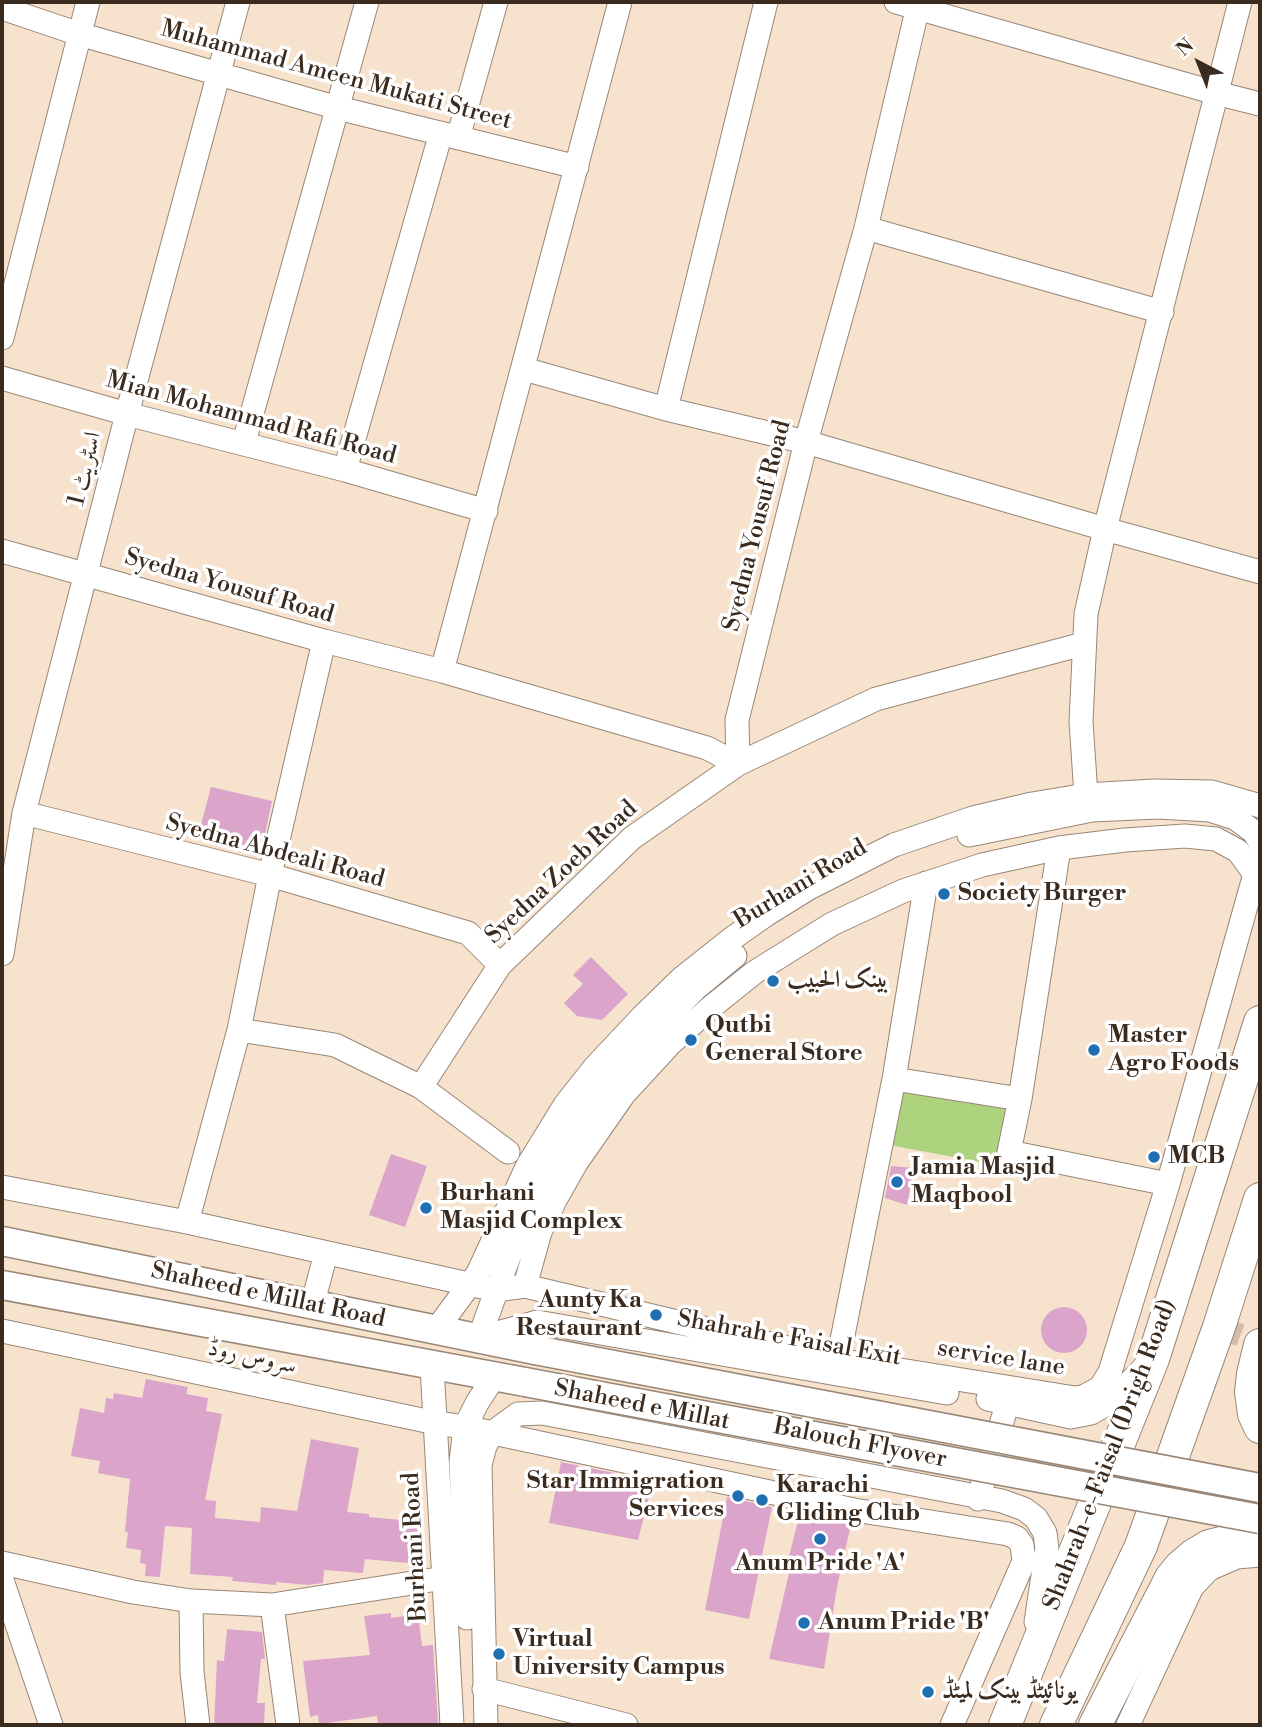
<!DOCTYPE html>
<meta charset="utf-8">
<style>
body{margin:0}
#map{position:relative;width:1262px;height:1727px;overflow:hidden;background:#f7e3cd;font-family:"Libre Bodoni",serif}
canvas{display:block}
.frame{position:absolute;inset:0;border:4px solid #3b2a1e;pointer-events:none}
.north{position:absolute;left:1164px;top:28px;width:70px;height:70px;-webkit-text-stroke:5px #fff;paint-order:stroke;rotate:318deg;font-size:19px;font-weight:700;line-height:28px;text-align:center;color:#3b2a1e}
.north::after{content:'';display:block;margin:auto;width:24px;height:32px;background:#3b2a1e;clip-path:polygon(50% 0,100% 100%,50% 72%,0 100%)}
</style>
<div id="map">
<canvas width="1262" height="1727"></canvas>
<div class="frame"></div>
<div class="north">N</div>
</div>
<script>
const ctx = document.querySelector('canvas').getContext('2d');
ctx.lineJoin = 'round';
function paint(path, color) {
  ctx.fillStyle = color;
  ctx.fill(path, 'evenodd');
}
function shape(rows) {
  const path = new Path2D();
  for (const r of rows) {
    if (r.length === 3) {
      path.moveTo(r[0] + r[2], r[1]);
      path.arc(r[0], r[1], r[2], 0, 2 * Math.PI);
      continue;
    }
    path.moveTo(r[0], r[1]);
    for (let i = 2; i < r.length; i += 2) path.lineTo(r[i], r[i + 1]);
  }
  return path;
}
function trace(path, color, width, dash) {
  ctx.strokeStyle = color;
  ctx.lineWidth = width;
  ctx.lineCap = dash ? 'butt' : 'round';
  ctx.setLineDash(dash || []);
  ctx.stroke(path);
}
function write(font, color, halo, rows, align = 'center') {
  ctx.font = font + ' "Libre Bodoni",Amiri,serif';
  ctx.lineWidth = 7;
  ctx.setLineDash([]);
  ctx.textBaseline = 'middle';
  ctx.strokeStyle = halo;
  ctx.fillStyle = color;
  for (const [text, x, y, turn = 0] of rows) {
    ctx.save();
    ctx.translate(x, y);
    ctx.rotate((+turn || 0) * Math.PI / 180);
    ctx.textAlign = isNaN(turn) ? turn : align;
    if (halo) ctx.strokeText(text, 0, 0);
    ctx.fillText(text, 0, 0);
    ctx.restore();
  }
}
paint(shape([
 [900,1086,1013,1106,1002,1166,889,1145]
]), '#add37e');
paint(shape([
 [211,787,272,801,260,858,198,836],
 [591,957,628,994,602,1020,577,1016,564,1003,583,984,573,975],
 [391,1154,427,1166,405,1227,369,1215],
 [891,1166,914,1168,907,1205,885,1198],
 [1064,1330,23],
 [146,1379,188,1387,186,1394,208,1398,206,1411,222,1414,205,1500,216,1501,215,1518,260,1522,261,1507,297,1511,311,1439,359,1448,347,1512,369,1514,369,1517,422,1522,418,1564,365,1559,363,1573,324,1570,323,1583,308,1585,276,1582,276,1585,232,1581,233,1577,190,1574,192,1528,165,1526,160,1577,145,1576,146,1564,140,1563,141,1550,126,1548,128,1532,125,1532,130,1479,98,1473,100,1461,71,1456,80,1408,104,1413,106,1398,113,1399,114,1393,142,1398],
 [561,1462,653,1481,638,1540,549,1523],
 [727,1497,772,1507,749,1619,705,1610],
 [800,1513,851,1524,837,1587,824,1669,769,1659,790,1569,786,1568],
 [391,1613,391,1618,418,1614,422,1646,433,1645,438,1723,419,1725,378,1725,377,1716,319,1724,318,1715,310,1717,303,1661,370,1655,364,1616],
 [227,1629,262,1632,265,1659,261,1659,257,1703,265,1703,264,1725,214,1725,217,1660,224,1661]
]), '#daa4cb');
trace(shape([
 [1219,1327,1260,1343]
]), '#d1beaa', 23, [23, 11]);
const minor = shape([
 [896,2,1216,93,1260,104],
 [2,8,79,34,338,108,577,167],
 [458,138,496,2],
 [866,228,1162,312],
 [2,338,88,2],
 [524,369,666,409,806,442,1105,529,1260,572],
 [2,378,127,414,345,470,486,511],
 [666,409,766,2],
 [244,442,367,2],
 [345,470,441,133],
 [2,551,324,641,442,671,707,748,738,764,737,720,806,442,866,228,919,2],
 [442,671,620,2],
 [1086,795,1081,722,1086,614,1105,529,1240,2],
 [24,813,270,875,468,933,500,965],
 [969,835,1092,810,1158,807,1210,810,1235,818,1254,832,1260,842],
 [1059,848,1020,1099,1009,1152,1168,1184],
 [2,954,24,813,127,414,238,2],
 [239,1030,335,1045,421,1087],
 [894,1079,1020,1099],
 [508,1152,421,1087,500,965,632,838,738,764,876,699,1083,644],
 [2,1187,187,1222,496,1290,525,1286,838,1360,1075,1398,1083,1397,1100,1388,1110,1372,1168,1184,1260,856],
 [187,1222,239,1030,270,875,324,641],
 [525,1286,540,1232,555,1200,576,1163,624,1094,670,1044,710,1008,755,972,832,924,903,891,982,865,1059,848,1125,840,1185,836,1216,839,1238,851,1254,873],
 [312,1306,326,1253],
 [436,1330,478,1273,528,1165,565,1105,595,1067,642,1017,682,978,730,940,767,914,809,888,894,845,973,818,1032,804,1086,795,1154,791,1212,792,1260,806],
 [2,1331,436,1423,465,1427,854,1510,1008,1534,1017,1538,1022,1545,1024,1561,952,1725],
 [479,1338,528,1205,562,1145,609,1080,656,1028,695,989,735,956],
 [479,1338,537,1322,947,1393],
 [838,1360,894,1079,926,883],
 [432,1366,452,1725],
 [988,1399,1071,1417,1091,1413,1110,1402,1147,1365],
 [978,1499,1008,1402],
 [2,1563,133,1592,191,1601,272,1605,444,1578],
 [2,1580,51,1725],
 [191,1601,192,1672,198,1725],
 [272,1605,288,1725],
 [467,1618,461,1462,465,1427,477,1403,494,1377],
 [484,1689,626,1725],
 [486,1725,480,1465,485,1446,492,1433,518,1414,542,1413,1002,1501,1024,1509,1036,1518,1045,1533,1047,1549,1036,1622],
 [1128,1725,1192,1587,1209,1569,1237,1557,1260,1555]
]);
const major = shape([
 [2,1241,535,1350],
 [2,1285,525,1382]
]);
const highway = shape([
 [1260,1345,1253,1374,1251,1392,1254,1414,1260,1427],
 [1005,1725,1153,1359,1260,1022],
 [1056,1725,1141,1546,1219,1327,1260,1199],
 [1095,1725,1171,1578,1180,1567,1194,1555,1209,1546,1229,1541,1260,1542]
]);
trace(minor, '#998676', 25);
trace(major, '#998676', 31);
trace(highway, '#998676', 34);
trace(minor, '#fff', 23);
trace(major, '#fff', 28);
trace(highway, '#fff', 32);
const majorBridge = shape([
 [535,1350,1260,1488],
 [525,1382,1260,1519]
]);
trace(majorBridge, '#998676', 31, []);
trace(majorBridge, '#fff', 28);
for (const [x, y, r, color] of [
 [944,894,7,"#1f6fb2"],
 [773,981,7,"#1f6fb2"],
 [691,1040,7,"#1f6fb2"],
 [1094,1050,7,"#1f6fb2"],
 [1154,1157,7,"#1f6fb2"],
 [897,1182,7,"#1f6fb2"],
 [426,1208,7,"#1f6fb2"],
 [656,1315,7,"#1f6fb2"],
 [738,1496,7,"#1f6fb2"],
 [762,1500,7,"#1f6fb2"],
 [820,1539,7,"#1f6fb2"],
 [804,1623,7,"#1f6fb2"],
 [499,1654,7,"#1f6fb2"],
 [928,1692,7,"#1f6fb2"]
]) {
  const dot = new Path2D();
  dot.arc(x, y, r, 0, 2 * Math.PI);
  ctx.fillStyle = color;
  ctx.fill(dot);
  trace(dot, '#fff', 2.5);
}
write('24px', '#3b2a1e', '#fff', [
 ["Muhammad Ameen Mukati Street",336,76,15],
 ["Mian Mohammad Rafi Road",251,419,15],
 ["اسٹریٹ 1",86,469,-76],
 ["Syedna Yousuf Road",758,526,-76],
 ["Syedna Yousuf Road",229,587,16],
 ["Syedna Abdeali Road",275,852,15],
 ["Syedna Zoeb Road",562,873,-43],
 ["Burhani Road",801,885,-31],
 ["Shaheed e Millat Road",268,1296,12],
 ["Shahrah e Faisal Exit",789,1339,10],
 ["سروس روڈ",252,1358,12],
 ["service lane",1001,1359,9],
 ["Shaheed e Millat",642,1406,11],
 ["Balouch Flyover",860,1444,11],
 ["Shahrah-e-Faisal (Drigh Road)",1111,1455,-69],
 ["Burhani Road",416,1547,-93]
]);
write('bold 24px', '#3b2a1e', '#fff', [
 ["Society Burger",958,894],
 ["بينک الحبيب",787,981],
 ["Qutbi",705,1026],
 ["General Store",705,1054],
 ["Master",1108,1036],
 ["Agro Foods",1108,1064],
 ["MCB",1168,1157],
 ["Jamia Masjid",911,1168],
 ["Maqbool",911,1196],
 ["Burhani",440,1194],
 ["Masjid Complex",440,1222],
 ["Aunty Ka",642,1301,"right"],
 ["Restaurant",642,1329,"right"],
 ["Star Immigration",724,1482,"right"],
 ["Services",724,1510,"right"],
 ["Karachi",776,1486],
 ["Gliding Club",776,1514],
 ["Anum Pride 'A'",820,1564,"center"],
 ["Anum Pride 'B'",818,1623],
 ["Virtual",513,1640],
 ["University Campus",513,1668],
 ["یونائیٹڈ بینک لمیٹڈ",942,1692]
], 'left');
</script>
